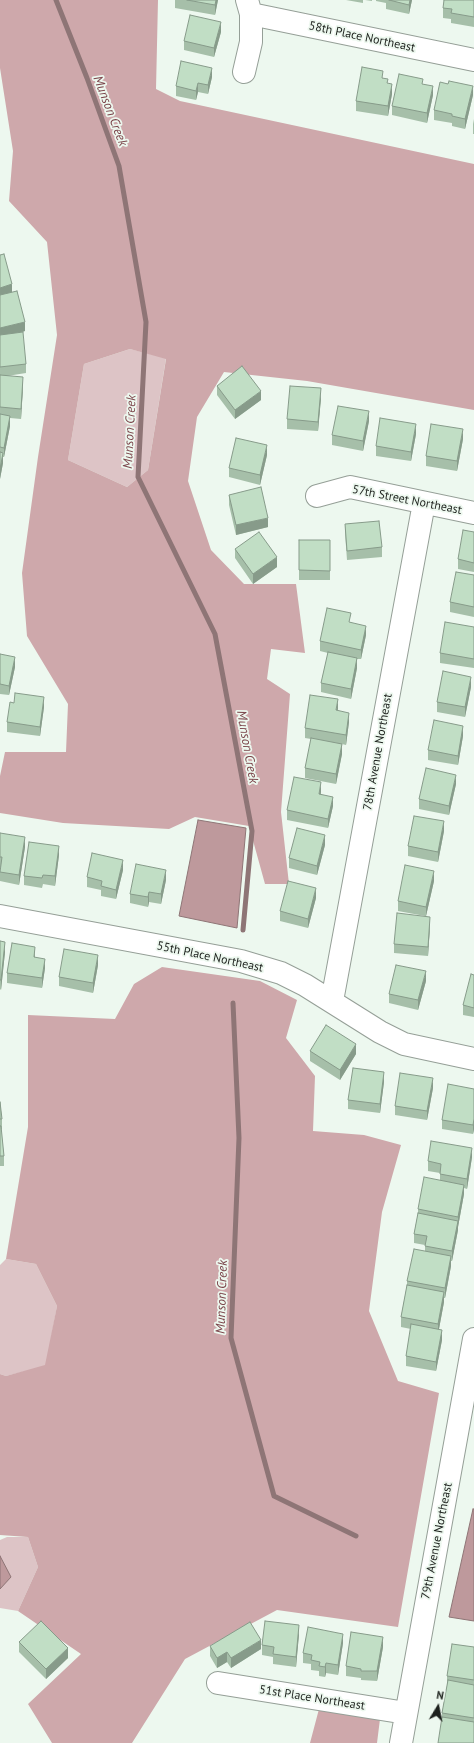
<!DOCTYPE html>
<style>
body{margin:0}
#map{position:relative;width:474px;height:1743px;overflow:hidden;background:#edf8ef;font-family:"PT Sans",sans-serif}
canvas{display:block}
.north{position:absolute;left:418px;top:1687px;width:40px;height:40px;-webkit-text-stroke:3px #edf8ef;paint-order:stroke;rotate:10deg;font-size:11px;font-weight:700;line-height:16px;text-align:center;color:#1d211d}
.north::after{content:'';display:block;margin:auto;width:14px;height:18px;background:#1d211d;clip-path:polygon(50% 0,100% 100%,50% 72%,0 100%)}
</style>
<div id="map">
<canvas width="474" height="1743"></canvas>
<div class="north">N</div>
</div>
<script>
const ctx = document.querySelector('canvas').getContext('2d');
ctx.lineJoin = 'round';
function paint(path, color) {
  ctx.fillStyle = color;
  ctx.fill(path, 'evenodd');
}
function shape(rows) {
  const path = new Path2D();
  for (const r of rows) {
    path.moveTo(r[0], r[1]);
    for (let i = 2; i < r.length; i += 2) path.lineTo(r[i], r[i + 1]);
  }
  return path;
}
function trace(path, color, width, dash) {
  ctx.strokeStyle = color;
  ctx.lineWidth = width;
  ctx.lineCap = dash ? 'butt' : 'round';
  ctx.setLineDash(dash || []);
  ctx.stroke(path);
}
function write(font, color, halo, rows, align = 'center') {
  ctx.font = font + ' "PT Sans",sans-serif';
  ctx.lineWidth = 3.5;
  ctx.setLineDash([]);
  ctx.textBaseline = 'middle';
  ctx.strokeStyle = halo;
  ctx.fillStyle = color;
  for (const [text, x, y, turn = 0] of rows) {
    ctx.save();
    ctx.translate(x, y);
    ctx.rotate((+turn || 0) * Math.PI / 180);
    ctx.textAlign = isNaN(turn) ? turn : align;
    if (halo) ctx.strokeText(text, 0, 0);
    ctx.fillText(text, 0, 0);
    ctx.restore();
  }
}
paint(shape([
 [130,349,166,358,148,470,127,487,68,460,84,364],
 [6,1259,36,1264,57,1306,46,1366,6,1376,0,1374,0,1265],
 [7,1537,28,1537,38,1567,18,1611,0,1608,0,1540]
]), '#ddc4c6');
paint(shape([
 [0,0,158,0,156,89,180,101,474,164,474,410,307,381,224,372,197,417,188,481,211,550,244,584,296,584,305,653,271,649,267,679,290,694,281,812,289,884,265,884,249,826,195,817,169,829,63,823,0,813,0,776,5,752,66,752,68,704,27,636,22,573,38,457,57,335,47,242,9,201,13,151,0,68],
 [130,349,166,359,148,470,127,487,68,460,84,364],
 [162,967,260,981,297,1000,286,1038,315,1076,313,1131,364,1135,401,1145,382,1212,369,1311,398,1381,439,1393,398,1627,277,1610,185,1659,132,1743,52,1743,28,1704,81,1654,18,1611,38,1567,28,1537,0,1535,0,1374,6,1376,45,1365,57,1306,36,1264,6,1259,28,1127,28,1015,115,1019,134,984],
 [319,1709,380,1719,377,1743,310,1743]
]), '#cea8ab');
const water = shape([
 [198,820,246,828,237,928,179,916,198,820],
 [473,1509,474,1509,474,1621,449,1617,473,1509],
 [0,1556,11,1577,0,1589,0,1556]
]);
paint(water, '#be999c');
trace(water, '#8e7576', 1);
trace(shape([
 [56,0,87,78,119,166,146,322,138,477,215,634,252,831,243,930],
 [233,1003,239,1138,231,1338,274,1496,356,1536]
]), '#8e7576', 5);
const minor = shape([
 [251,14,474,60],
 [244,72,251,42,251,14,247,0],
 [317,496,350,487,474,513],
 [0,916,241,961,281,973,305,985,380,1032,404,1044,474,1059],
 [332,1001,424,503],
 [218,1683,406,1713],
 [401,1743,474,1339]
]);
trace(minor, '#959f97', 24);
trace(minor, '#fff', 22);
paint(shape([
 [175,0,218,0,215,15,175,8],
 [346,0,363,0,363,3],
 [365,0,372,0,372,1],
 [376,0,412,0,409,14,386,9,386,3,376,1],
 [474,0,474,27,451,23,451,19,443,18,443,8],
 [221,32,214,57,184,50,184,41],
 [212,77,208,94,198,92,196,100,176,96,176,86],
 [383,78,392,94,388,116,356,111,356,101],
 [433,95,427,123,392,115,392,106],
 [473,95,465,129,452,126,452,123,434,120,434,110],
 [474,119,474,134,473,134,473,124],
 [0,255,25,331,20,333,26,364,26,373,7,376,23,387,21,419,10,418,10,426,4,457,3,457,3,463,0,479],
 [217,386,261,400,235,419,217,395],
 [321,398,318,431,287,429,287,419],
 [369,421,363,451,332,445,332,435],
 [416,434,411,461,376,456,376,446],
 [463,439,457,471,426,466,426,456],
 [267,455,260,485,229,477,229,468],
 [229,495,268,527,236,535,229,505],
 [345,524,382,547,382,557,347,560,345,533],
 [474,532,474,572,458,569,458,559],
 [299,540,330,540,330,580,299,580],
 [235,549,277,567,253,584,235,558],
 [474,575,474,617,450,612,450,602],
 [351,622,366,635,361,659,357,659,357,668,351,699,321,692,321,683,328,653,320,651,320,641],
 [474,627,474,668,440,663,440,653],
 [0,654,15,667,9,695,0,694],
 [471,687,465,717,437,712,437,702],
 [44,707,40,736,7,732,7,722],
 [338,709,337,710,349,722,346,745,342,744,342,754,336,784,305,778,305,768,311,739,305,738,305,728],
 [463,736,458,765,428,760,428,750],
 [456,784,449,815,419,809,419,799],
 [321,792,321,794,333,806,328,828,287,820,287,810],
 [444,831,438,862,408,856,408,846],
 [0,833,25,847,19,885,0,881,0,872,1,867,0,867],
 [325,845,317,875,289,868,289,858],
 [59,855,55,886,43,884,42,888,24,885,24,876],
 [123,870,116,899,101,896,101,890,87,887,87,877],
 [166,880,161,904,149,902,148,907,130,903,130,894],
 [434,881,426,916,430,926,428,956,394,953,394,944,425,916,398,911,398,901],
 [316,898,308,928,280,921,280,911],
 [0,941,5,952,1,990,0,989],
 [35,957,45,968,42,988,7,983,7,973],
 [98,965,93,993,59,986,59,977],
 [474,975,474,1017,463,1015,463,1005],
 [426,981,418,1010,389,1003,389,994],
 [310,1051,356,1054,340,1080,310,1061],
 [384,1082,380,1113,348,1109,348,1100],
 [433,1088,427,1120,395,1115,395,1106],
 [474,1089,474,1129,473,1134,442,1129,442,1120],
 [0,1102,2,1119,2,1129,1,1129,4,1156,4,1166,0,1166],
 [472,1157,467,1189,464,1188,464,1194,458,1227,458,1230,452,1261,451,1261,451,1266,445,1298,444,1298,444,1302,439,1329,442,1340,436,1371,406,1366,406,1356,411,1329,401,1327,401,1317,407,1285,407,1281,425,1252,425,1245,414,1243,414,1234,418,1213,418,1209,440,1180,440,1173,428,1171,428,1161],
 [299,1634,296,1667,273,1664,273,1657,262,1655,262,1645],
 [19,1642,68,1658,46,1679,19,1652],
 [343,1643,338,1675,326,1673,325,1677,319,1676,319,1671,311,1670,311,1664,303,1663,303,1653],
 [210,1646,261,1649,231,1668,227,1662,217,1668,210,1656],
 [383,1647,377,1681,361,1680,361,1678,346,1676,346,1666],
 [474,1647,474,1743,442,1717,442,1713,447,1686,447,1676]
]), '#a6bfa9');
paint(shape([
 [216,0,218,0,215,15,215,5],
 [410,0,412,0,409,14,409,5],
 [221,22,221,32,214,57,214,48],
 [212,68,212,77,208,94,208,85],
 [198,83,198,92,196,100,196,91],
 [392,84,392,94,388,116,388,106],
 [433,86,433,95,427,123,427,113],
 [473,86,473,95,465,129,465,119],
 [12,284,12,294,0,297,0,288],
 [25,322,25,331,0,337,0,328],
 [23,377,23,387,21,419,21,409],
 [321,388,321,398,318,431,318,422],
 [261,391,261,400,235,419,235,410],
 [369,411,369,421,363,451,363,441],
 [10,416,10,426,4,457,4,448],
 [416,424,416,434,411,461,411,452],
 [463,429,463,439,457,471,457,461],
 [267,445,267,455,260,485,260,475],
 [3,453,3,463,0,479,0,469],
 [268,518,268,527,236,535,236,525],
 [277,557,277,567,253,584,253,574],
 [366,626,366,635,361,659,361,650],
 [15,657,15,667,9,695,9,686],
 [357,658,357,668,351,699,351,689],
 [471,677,471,687,465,717,465,707],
 [44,697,44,707,40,736,40,727],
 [338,699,338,709,336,720,336,710],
 [349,713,349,722,346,745,346,735],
 [463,726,463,736,458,765,458,756],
 [342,744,342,754,336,784,336,774],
 [456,775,456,784,449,815,449,806],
 [321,782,321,792,319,803,319,794],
 [333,797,333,806,328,828,328,819],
 [444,821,444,831,438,862,438,852],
 [325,835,325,845,317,875,317,866],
 [25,837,25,847,19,885,19,875],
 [59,846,59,855,55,886,55,876],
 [123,860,123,870,116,899,116,890],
 [166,870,166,880,161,904,161,894],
 [434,871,434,881,426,916,426,907],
 [316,888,316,898,308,928,308,919],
 [149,892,149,902,148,907,148,897],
 [430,917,430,926,428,956,428,947],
 [5,942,5,952,1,990,1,980],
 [35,947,35,956,34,967,34,957],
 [98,955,98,965,93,993,93,983],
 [45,959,45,968,42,988,42,978],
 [426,971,426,981,418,1010,418,1000],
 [356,1044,356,1054,340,1080,340,1070],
 [384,1072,384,1082,380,1113,380,1104],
 [433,1078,433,1088,427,1120,427,1111],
 [474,1119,474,1129,473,1134,473,1125],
 [472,1148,472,1157,467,1189,467,1179],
 [464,1185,464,1194,458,1227,458,1217],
 [458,1221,458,1230,452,1261,452,1251],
 [451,1256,451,1266,445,1298,445,1288],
 [444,1292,444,1302,438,1334,438,1324],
 [442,1330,442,1340,436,1371,436,1362],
 [299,1625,299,1634,296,1667,296,1657],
 [343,1634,343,1643,338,1675,338,1665],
 [383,1637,383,1647,377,1681,377,1671],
 [261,1640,261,1649,231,1668,231,1658],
 [68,1648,68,1658,46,1679,46,1669],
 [227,1652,227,1662,217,1668,217,1658],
 [326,1663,326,1673,325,1677,325,1667]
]), '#879b8a');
const building = shape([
 [187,0,216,0,215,5,187,0],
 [389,0,410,0,409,5,389,0],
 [444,0,474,0,474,17,451,13,452,9,443,8,444,0],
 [190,15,221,22,214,48,184,41,190,15],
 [181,61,212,68,208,85,198,83,196,91,176,86,181,61],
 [362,67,383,71,382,78,388,79,387,83,392,84,388,106,356,101,362,67],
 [399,74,423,79,422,84,433,86,427,113,392,106,399,74],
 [449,81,473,86,465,119,452,116,452,114,434,110,440,82,448,84,449,81],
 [4,254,12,284,0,288,0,255,4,254],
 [17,291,25,322,0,328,0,295,17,291],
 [23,332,26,364,0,367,0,335,23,332],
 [242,366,261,391,235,410,217,386,242,366],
 [0,375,23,377,21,409,0,407,0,375],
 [290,386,321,388,318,422,287,419,290,386],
 [338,406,369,411,363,441,332,435,338,406],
 [0,414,10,416,4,448,0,447,0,414],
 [380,418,416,424,411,452,376,446,380,418],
 [431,424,463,429,457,461,426,456,431,424],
 [236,438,267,445,260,475,229,468,236,438],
 [0,452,3,453,0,469,0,452],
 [261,487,268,518,236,525,229,495,261,487],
 [379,521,382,547,347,551,345,524,379,521],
 [463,530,474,532,474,563,458,559,463,530],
 [259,532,277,557,253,574,235,549,259,532],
 [299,540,330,540,330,571,299,570,299,540],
 [456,572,474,575,474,607,450,602,456,572],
 [327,608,351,613,349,622,366,626,361,650,320,641,327,608],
 [445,622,474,627,474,659,440,653,445,622],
 [328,652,357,658,351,689,321,683,328,652],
 [0,654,15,657,9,686,0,684,0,654],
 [443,671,471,677,465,707,437,702,443,671],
 [15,693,44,697,40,727,7,722,10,702,14,703,15,693],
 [310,695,338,699,336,710,349,713,346,735,305,728,310,695],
 [434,720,463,726,458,756,428,750,434,720],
 [311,738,342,744,336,774,305,768,311,738],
 [426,768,456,775,449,806,419,799,426,768],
 [294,777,321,782,319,794,333,797,328,819,287,810,294,777],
 [414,816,444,821,438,852,408,846,414,816],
 [297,828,325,835,317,866,289,858,297,828],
 [0,833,25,837,19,875,0,872,2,857,0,857,0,833],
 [29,842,59,846,55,876,43,875,42,878,24,876,29,842],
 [92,853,123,860,116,890,101,886,102,881,87,877,92,853],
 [136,864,166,870,161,894,149,892,148,897,130,894,136,864],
 [405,865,434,871,426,907,398,901,405,865],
 [288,881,316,888,308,919,280,911,288,881],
 [397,913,430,917,428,947,394,944,397,913],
 [0,941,5,942,1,980,0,980,0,941],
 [12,943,35,947,34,957,45,959,42,978,7,973,12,943],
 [64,949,98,955,93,983,59,977,64,949],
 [396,965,426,971,418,1000,389,994,396,965],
 [471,974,474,975,474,1008,463,1005,471,974],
 [326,1025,356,1044,340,1070,310,1051,326,1025],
 [353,1068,384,1072,380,1104,348,1100,353,1068],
 [400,1073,433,1078,427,1111,395,1106,400,1073],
 [448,1084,474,1089,474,1119,473,1125,442,1120,448,1084],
 [0,1102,2,1119,0,1119,0,1102],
 [0,1126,1,1126,4,1156,0,1156,0,1126],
 [431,1141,472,1148,467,1179,440,1174,441,1164,428,1161,431,1141],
 [424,1177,464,1185,458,1217,418,1209,424,1177],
 [418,1213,458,1221,452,1251,425,1246,427,1236,414,1234,418,1213],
 [414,1249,451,1256,445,1288,407,1281,414,1249],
 [407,1285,444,1292,438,1324,401,1317,407,1285],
 [411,1324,442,1330,436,1362,406,1356,411,1324],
 [41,1621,68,1648,46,1669,19,1642,41,1621],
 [265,1621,299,1625,296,1657,273,1654,274,1647,262,1645,265,1621],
 [250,1622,261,1640,231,1658,227,1652,217,1658,210,1646,250,1622],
 [308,1627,343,1634,338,1665,326,1663,325,1667,319,1666,320,1662,311,1660,312,1655,303,1653,308,1627],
 [351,1632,383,1637,377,1671,361,1671,361,1669,346,1666,351,1632],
 [452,1644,474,1647,474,1680,447,1676,452,1644],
 [448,1680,474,1685,474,1718,442,1713,448,1680],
 [442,1717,474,1722,474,1743,438,1743,442,1717]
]);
paint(building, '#c1dec5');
trace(building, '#879b8a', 1);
write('12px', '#1d211d', '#edf8ef', [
 ["58th Place Northeast",362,37,12],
 ["57th Street Northeast",407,500,11],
 ["78th Avenue Northeast",378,752,-80],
 ["55th Place Northeast",210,957,12],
 ["79th Avenue Northeast",437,1541,-79],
 ["51st Place Northeast",312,1698,9]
]);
write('italic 13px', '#7b454b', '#edf8ef', [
 ["Munson Creek",110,111,69],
 ["Munson Creek",130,432,-87],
 ["Munson Creek",247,747,80],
 ["Munson Creek",222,1297,-88]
]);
</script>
